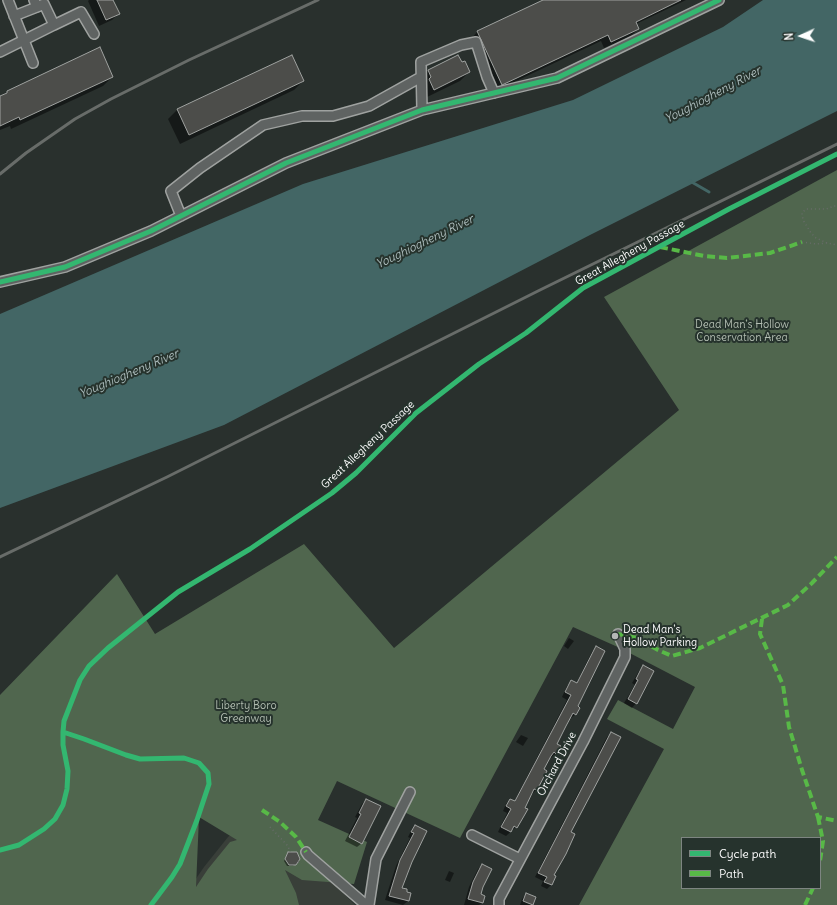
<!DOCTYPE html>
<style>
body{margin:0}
#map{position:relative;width:837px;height:905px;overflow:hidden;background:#29302d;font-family:Delius,sans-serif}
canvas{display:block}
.legend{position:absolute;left:681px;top:837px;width:140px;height:52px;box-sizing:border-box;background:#26332d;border:1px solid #7d8581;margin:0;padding:5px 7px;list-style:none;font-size:12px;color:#fff}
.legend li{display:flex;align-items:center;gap:8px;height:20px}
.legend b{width:20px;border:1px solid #7d8581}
.north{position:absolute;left:781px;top:16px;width:40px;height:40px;-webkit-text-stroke:3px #26332d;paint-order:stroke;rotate:267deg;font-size:11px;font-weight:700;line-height:16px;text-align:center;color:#fff}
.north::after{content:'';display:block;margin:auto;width:14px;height:18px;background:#fff;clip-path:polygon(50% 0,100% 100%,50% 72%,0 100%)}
</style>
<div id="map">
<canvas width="837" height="905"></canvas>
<ul class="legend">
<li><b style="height:5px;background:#33b770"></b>Cycle path</li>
<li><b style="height:5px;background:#58b947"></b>Path</li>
</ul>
<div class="north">N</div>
</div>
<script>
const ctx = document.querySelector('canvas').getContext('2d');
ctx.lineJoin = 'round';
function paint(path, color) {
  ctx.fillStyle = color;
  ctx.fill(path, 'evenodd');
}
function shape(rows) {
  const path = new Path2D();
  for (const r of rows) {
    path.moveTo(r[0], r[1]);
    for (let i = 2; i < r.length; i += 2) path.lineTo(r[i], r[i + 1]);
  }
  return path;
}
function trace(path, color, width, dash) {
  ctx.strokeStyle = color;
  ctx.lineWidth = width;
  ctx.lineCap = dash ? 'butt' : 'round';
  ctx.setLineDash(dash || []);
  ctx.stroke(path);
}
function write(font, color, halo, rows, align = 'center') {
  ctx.font = font + ' Delius,sans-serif';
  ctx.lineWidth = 4;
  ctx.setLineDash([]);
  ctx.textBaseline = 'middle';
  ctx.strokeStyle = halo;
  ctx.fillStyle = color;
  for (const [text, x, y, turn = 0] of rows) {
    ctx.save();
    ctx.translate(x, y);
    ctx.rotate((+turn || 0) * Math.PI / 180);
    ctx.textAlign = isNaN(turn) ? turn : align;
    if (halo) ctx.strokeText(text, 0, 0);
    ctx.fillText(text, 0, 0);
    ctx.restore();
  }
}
paint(shape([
 [240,826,328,878,355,905,178,905,204,867,228,837]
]), '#393f39');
paint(shape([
 [837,170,837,905,579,905,664,749,607,719,618,700,673,729,695,687,620,648,573,627,460,838,337,781,318,820,367,842,354,884,302,880,285,870,296,893,299,905,0,905,0,695,117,574,155,634,304,544,394,648,679,410,604,297],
 [199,817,237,840,230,842,208,869,196,887],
 [682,838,820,838,820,888,682,888]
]), '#50664e');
paint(shape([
 [763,0,837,0,837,111,590,235,224,425,0,508,0,314,303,184,573,100,723,27]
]), '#436665');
paint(shape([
 [89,0,112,0,118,14,112,20,99,26,88,1],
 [545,0,686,0,636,24,638,29,631,36,604,48,601,41,495,91,471,39,477,32],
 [292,56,303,81,294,90,180,144,168,119,177,110],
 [458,56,469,72,460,81,425,98,419,80,428,71],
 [112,77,103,86,11,129,10,126,0,130,0,97,7,92],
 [569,638,574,641,568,649,564,646],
 [596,648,577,707,576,714,571,718,570,718,556,744,556,753,551,758,550,756,543,770,546,771,536,790,532,794,530,793,523,808,526,809,516,827,506,836,498,832,507,813,503,811,506,804,510,800,514,802,567,700,562,697,567,686,571,682,576,684,592,652],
 [643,667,636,703,632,708,624,703,635,685,632,683,639,671],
 [612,733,570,833,553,876,551,885,547,889,541,886,543,881,535,877,607,737],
 [521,735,528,738,523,746,516,742],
 [366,800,362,843,357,847,345,841,357,818,355,817,362,804],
 [415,826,411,862,401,889,405,892,410,894,408,901,403,905,385,900,396,866,410,838,408,837,411,831],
 [287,855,295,864,293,866,287,866,284,861],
 [482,865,482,887,480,895,482,903,479,905,464,905,469,887,478,869],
 [449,871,454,873,450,882,445,880],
 [526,894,535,898,533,905,520,905,522,899]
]), '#0007');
trace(shape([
 [690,181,709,192]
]), '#436665', 3);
const building = shape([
 [97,0,113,0,120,14,106,20,97,0],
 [543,0,681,0,636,22,639,29,611,42,608,35,502,85,477,31,543,0],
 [100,47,113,77,20,120,19,117,0,126,0,96,7,93,7,91,100,47],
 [292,55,304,81,189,135,177,109,292,55],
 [458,55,462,62,465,61,470,72,434,90,429,79,431,77,428,70,458,55],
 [596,646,605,651,578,706,580,708,576,715,573,713,566,726,557,744,561,746,556,754,554,752,551,756,544,769,547,771,537,790,534,789,525,808,528,809,524,816,517,828,514,826,511,832,501,827,511,809,506,806,510,799,515,801,571,695,565,692,571,680,577,683,596,646],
 [643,665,654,671,637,704,628,699,638,680,636,679,643,665],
 [611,732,621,737,571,832,575,834,566,854,554,875,556,876,552,885,544,882,547,877,538,873,611,732],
 [366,799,381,806,362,844,349,837,361,814,359,813,366,799],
 [415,825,427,831,412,862,402,888,407,889,407,892,411,893,409,901,389,896,400,860,414,833,411,832,415,825],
 [288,852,297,852,300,859,296,865,289,865,285,859,288,852],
 [482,864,492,869,483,887,481,894,485,896,483,903,468,899,473,882,482,864],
 [526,893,536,897,533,905,523,901,526,893]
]);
paint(building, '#4c4d4a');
trace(building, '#9fa2a0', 1);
const minor = shape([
 [8,0,33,63],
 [14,16,37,7,34,0],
 [54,25,81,12,94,34],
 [0,52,54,25,44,4,37,7],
 [422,110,421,62,461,45,476,42,487,77,494,93],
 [181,216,171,191,200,168,263,125,302,116,333,116,369,106,421,77],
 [0,282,65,267,151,231,286,163,422,110,557,78,719,0],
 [472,835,520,859],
 [306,852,308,855,366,905],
 [369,905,376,859,410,792],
 [499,905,499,899,583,742,625,657,625,649,618,634]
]);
trace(minor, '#9fa2a0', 12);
trace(shape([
 [802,242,816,244,827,243,837,245],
 [827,243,816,238,811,233,803,220,802,213,806,209,826,209,834,206,837,206],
 [270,827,288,846,290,852],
 [298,862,302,863]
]), '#686c69', 1.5, [1, 3]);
trace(minor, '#5f6362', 9);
trace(shape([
 [0,174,26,153,75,119,111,99,189,60,318,0],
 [0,557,167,477,540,290,837,144]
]), '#686c69', 3);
trace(shape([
 [660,247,704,256,727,258,770,253,802,242],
 [762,619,760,634,783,685,789,727,802,770,818,817,837,821],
 [618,634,637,638,658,650,672,656,700,648,788,605,812,583,837,557],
 [262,810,280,822,296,837,306,852],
 [818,817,823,841,820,861],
 [805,905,813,888]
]), '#58b947', 4, [8, 4]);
trace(shape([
 [0,282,65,267,151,231,286,163,422,110,557,78,719,0],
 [63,732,84,739,126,755,140,759,184,758,199,763,208,773,209,784,197,820,180,864,172,877,151,905],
 [0,850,19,845,44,829,55,819,63,805,67,789,68,771,63,745,63,732,64,721,80,680,89,666,108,648,178,592,250,549,332,493,356,473,416,413,479,364,526,333,583,288,729,209,837,154]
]), '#33b770', 5);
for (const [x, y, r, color] of [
 [615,636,4,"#b4b7b6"]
]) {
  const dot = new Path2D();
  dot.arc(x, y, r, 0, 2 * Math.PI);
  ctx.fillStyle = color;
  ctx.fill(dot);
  trace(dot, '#26332d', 1.5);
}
write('11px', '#fff', '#26332d', [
 ["Great Allegheny Passage",630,253,-29],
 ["Great Allegheny Passage",368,445,-43],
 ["Orchard Drive",557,764,-62]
]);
write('11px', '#b3beb2', '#26332d', [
 ["Dead Man's Hollow",742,325],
 ["Conservation Area",742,338],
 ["Liberty Boro",246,706],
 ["Greenway",246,719]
]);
write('11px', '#fff', '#26332d', [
 ["Dead Man's",623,630],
 ["Hollow Parking",623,643]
], 'left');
write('italic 12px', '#acbcbc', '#26332d', [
 ["Youghiogheny River",713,95,-28],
 ["Youghiogheny River",425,242,-26],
 ["Youghiogheny River",129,374,-23]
]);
</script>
